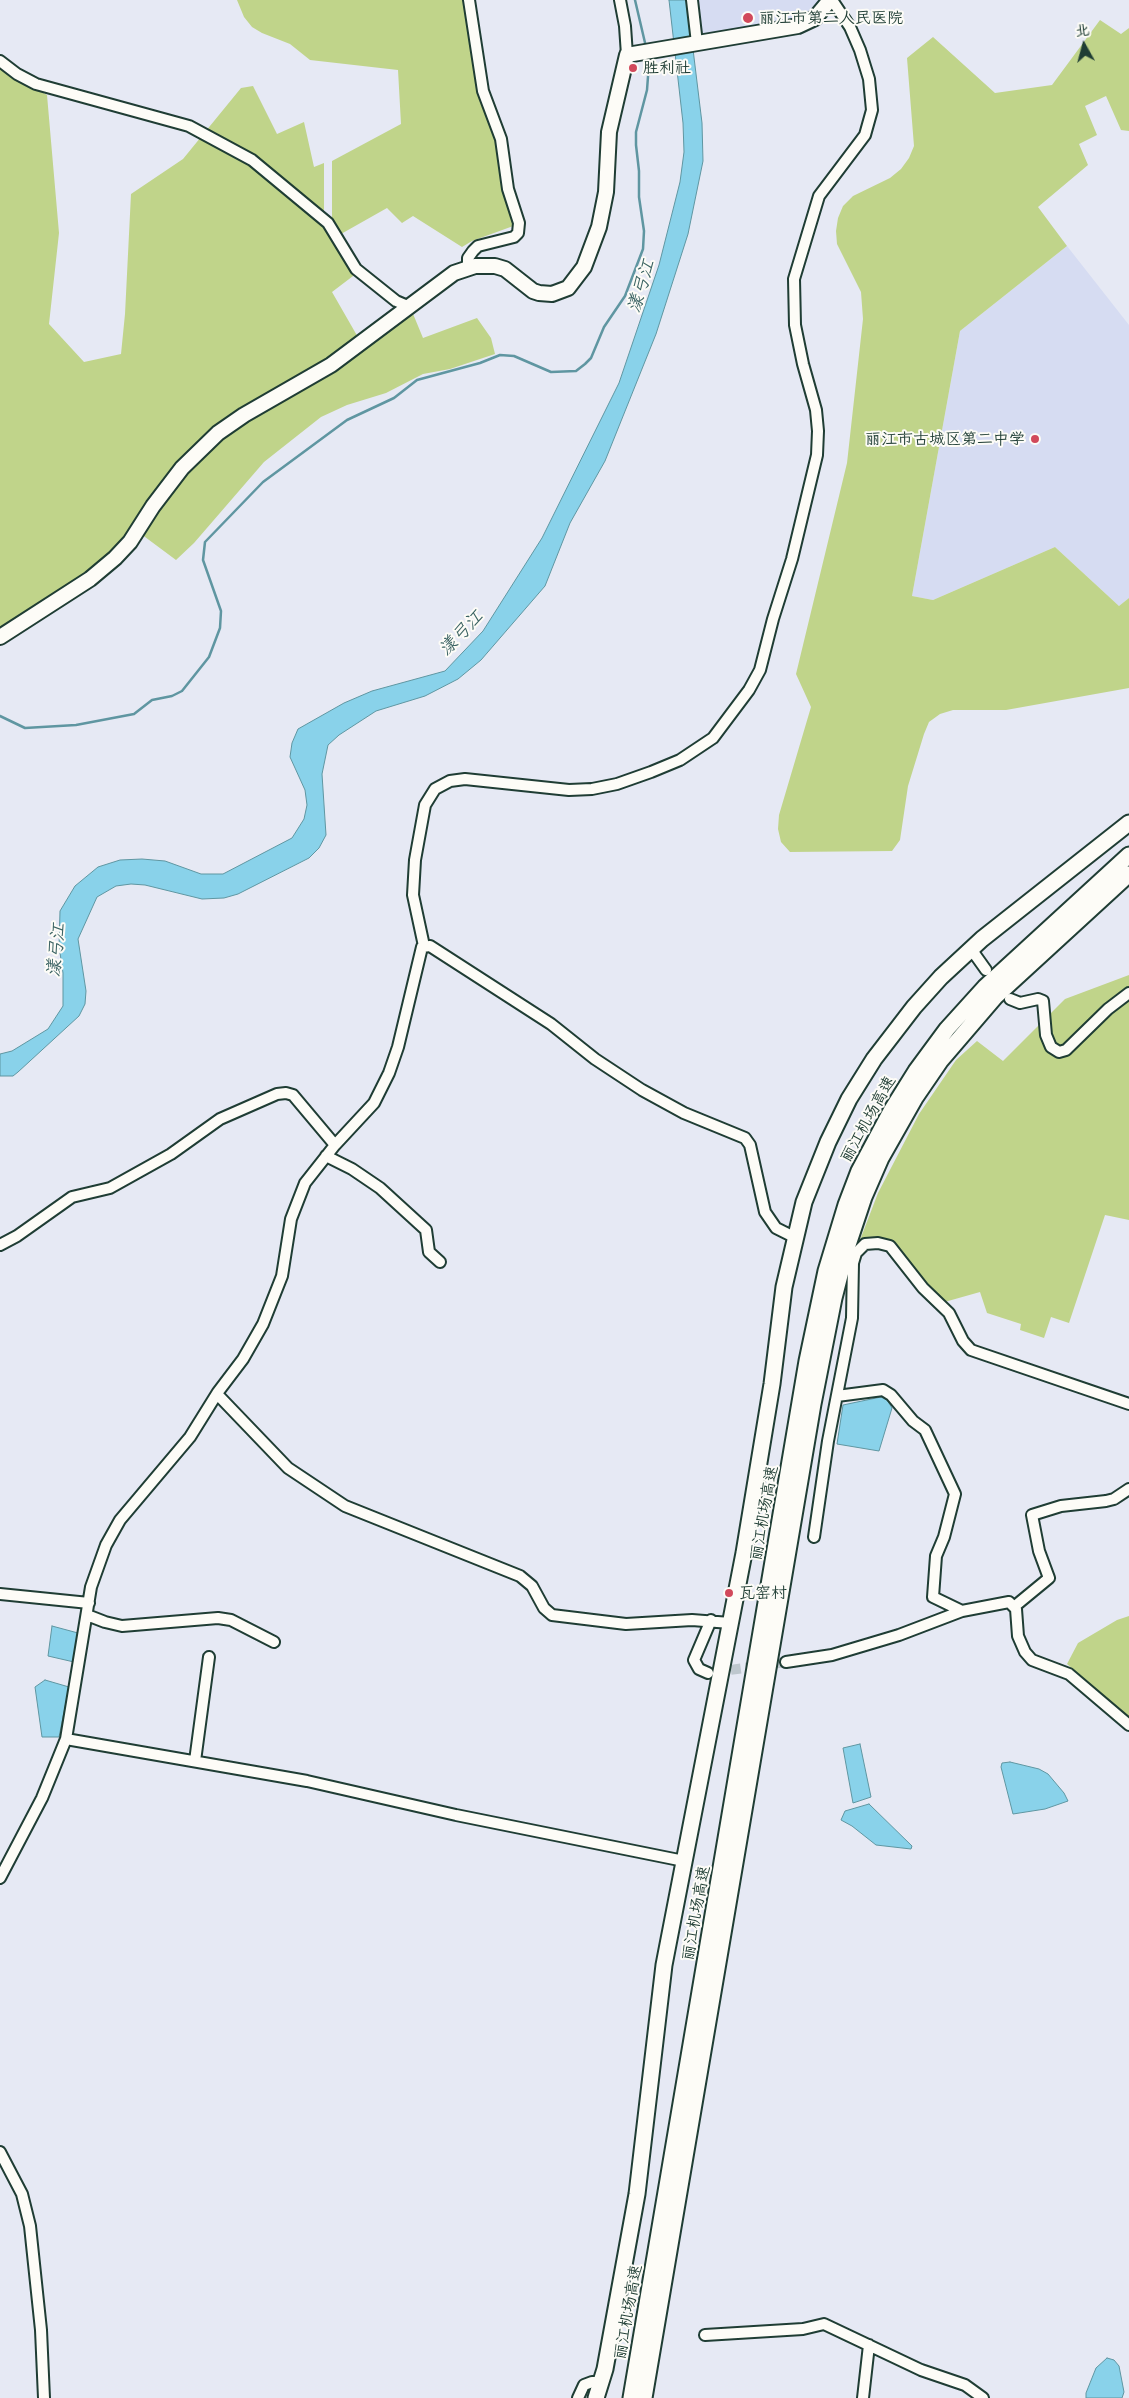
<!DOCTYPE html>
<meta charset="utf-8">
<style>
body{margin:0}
#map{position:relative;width:1129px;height:2398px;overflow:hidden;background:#e6e9f4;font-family:Mali,"LXGW WenKai TC",sans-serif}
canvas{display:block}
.north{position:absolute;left:1059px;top:20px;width:50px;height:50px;-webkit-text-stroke:4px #fdfcf7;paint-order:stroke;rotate:353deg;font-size:14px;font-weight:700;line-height:20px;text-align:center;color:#1f3d34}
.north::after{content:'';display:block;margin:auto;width:18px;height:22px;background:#1f3d34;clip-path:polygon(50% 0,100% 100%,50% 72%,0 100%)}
</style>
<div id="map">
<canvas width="1129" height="2398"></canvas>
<div class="north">北</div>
</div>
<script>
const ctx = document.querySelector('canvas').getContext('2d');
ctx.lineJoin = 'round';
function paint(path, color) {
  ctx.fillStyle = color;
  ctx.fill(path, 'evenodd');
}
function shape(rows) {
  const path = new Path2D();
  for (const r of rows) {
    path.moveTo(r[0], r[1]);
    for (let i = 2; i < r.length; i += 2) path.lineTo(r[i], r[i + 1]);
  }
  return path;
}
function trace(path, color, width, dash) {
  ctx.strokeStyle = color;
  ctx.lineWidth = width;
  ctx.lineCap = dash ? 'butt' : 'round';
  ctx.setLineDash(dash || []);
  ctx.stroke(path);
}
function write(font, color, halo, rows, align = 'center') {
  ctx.font = font + ' Mali,"LXGW WenKai TC",sans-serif';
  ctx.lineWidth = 4;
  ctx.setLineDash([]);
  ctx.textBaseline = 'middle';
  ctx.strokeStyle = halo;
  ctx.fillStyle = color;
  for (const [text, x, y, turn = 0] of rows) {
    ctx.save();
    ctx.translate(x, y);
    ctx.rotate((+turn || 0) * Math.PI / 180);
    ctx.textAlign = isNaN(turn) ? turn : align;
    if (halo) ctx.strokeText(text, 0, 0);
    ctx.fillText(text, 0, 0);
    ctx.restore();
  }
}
paint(shape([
 [694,0,821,0,820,5,808,15,791,22,699,38],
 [1067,246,1129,325,1129,598,1119,606,1055,547,933,600,912,596,960,331]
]), '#d6dcf2');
paint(shape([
 [237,0,465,0,477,91,493,128,516,225,472,241,462,247,413,216,402,223,387,208,341,234,332,222,332,161,401,124,398,70,310,60,290,44,262,33,252,27,244,17],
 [1100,20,1121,34,1129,28,1129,131,1121,130,1106,96,1085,106,1097,135,1079,144,1088,165,1038,207,1067,246,960,331,912,596,933,600,1055,547,1119,606,1129,598,1129,688,1006,710,953,710,940,714,929,722,924,734,908,786,900,840,892,851,790,852,781,842,778,829,779,815,811,707,796,674,847,463,863,319,861,292,837,244,836,231,838,218,843,206,853,196,890,178,901,169,909,158,914,146,907,58,933,37,995,93,1052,85],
 [0,68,47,95,59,233,49,324,84,362,121,354,125,314,131,194,183,159,241,88,253,86,277,134,304,122,314,167,324,163,324,226,357,273,332,292,359,339,240,409,214,428,177,464,147,502,125,538,110,553,86,574,0,629],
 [411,309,423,338,477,318,491,338,495,354,450,369,423,374,386,393,347,405,321,417,264,462,194,543,176,560,141,534,186,471,222,437],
 [1129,975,1129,1220,1105,1215,1069,1323,1051,1317,1044,1338,1020,1330,1021,1324,987,1313,980,1292,941,1303,896,1246,886,1239,860,1240,878,1193,919,1114,956,1060,977,1041,1003,1061,1065,999],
 [1129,1616,1129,1718,1067,1664,1078,1643,1117,1620]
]), '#c0d48a');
const water = shape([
 [669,0,687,0,702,123,703,161,688,234,656,334,605,461,570,523,545,586,481,660,458,679,425,696,376,711,339,735,328,745,322,774,326,835,319,848,309,858,238,894,224,898,202,899,145,885,131,884,116,886,97,897,78,939,86,991,85,1004,79,1016,18,1072,13,1076,0,1076,0,1054,12,1051,48,1029,63,1006,63,973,59,946,60,911,75,886,98,867,120,860,142,859,165,861,201,874,223,874,292,838,304,819,307,805,305,790,290,757,292,743,298,729,344,703,372,691,445,671,483,631,542,538,619,383,659,265,680,182,684,152,683,123,669,0],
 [881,1397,887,1400,892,1408,879,1451,837,1444,843,1405,881,1397],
 [52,1626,78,1633,74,1662,48,1656,52,1626],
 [45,1680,69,1687,59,1737,42,1737,35,1687,45,1680],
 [860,1744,871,1797,853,1803,843,1748,860,1744],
 [1010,1762,1039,1769,1048,1774,1064,1793,1068,1801,1045,1809,1013,1814,1001,1767,1002,1763,1010,1762],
 [869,1804,912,1846,911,1849,876,1845,852,1826,841,1820,845,1811,869,1804],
 [1107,2358,1114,2360,1119,2366,1124,2392,1122,2398,1086,2398,1086,2393,1096,2368,1107,2358]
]);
paint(water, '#89d2ea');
trace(water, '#5f96a1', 1);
trace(shape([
 [635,0,646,47],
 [0,716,25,728,76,725,134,714,152,700,172,696,182,691,209,657,220,628,221,611,203,560,205,542,263,482,347,420,394,398,417,380,480,363,500,355,514,356,551,372,576,371,585,364,591,358,604,327,625,296,643,249,644,231,639,197,639,171,636,145,636,132,647,90,649,63,648,55]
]), '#5f96a1', 2.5);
trace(shape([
 [716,1672,786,1662]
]), '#bec7ce', 10, [10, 5]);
const minor = shape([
 [620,0,625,26,627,55],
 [692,0,697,43],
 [0,61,17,74,36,84,189,126,252,160,328,223,356,269,396,301,410,307],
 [468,267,468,258,473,251,478,246,514,237,518,233,519,223,508,189,501,139,483,91,469,0],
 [424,946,413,895,415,860,425,805,435,789,450,781,465,779,569,790,592,789,617,784,651,772,680,760,713,738,749,690,760,670,773,619,792,559,817,455,818,431,816,410,803,364,795,325,794,279,819,196,865,135,872,110,869,79,860,50,850,27,832,0],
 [971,949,986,970],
 [1010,999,1020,1003,1038,999,1043,1001,1046,1035,1051,1047,1059,1052,1066,1050,1108,1009,1129,993],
 [326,1156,352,1169,380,1188,426,1230,429,1252,440,1262],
 [0,1245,17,1236,72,1197,110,1188,171,1154,220,1119,277,1094,286,1093,293,1095,335,1145],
 [217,1394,288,1468,345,1506,520,1576,532,1586,544,1608,552,1615,626,1624,692,1620,730,1623],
 [837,1396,883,1390,891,1395,913,1421,925,1430,955,1494,944,1537,936,1556,933,1597,962,1611],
 [814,1537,828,1441,852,1318,853,1263,856,1253,865,1244,878,1243,890,1246,923,1288,949,1313,963,1341,971,1350,1129,1404],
 [0,1594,89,1603],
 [1015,1606,1049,1578,1039,1551,1032,1515,1061,1506,1106,1501,1114,1499,1129,1489],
 [87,1615,105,1622,122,1626,218,1618,231,1620,274,1642],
 [786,1662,832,1655,899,1635,962,1611,1009,1602,1016,1609,1018,1636,1025,1652,1032,1660,1069,1674,1129,1725],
 [708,1673,699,1669,694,1660,711,1620],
 [66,1739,307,1781,456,1815,684,1861],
 [195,1761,209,1657],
 [0,1878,42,1798,66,1739,91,1587,106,1545,120,1520,190,1437,218,1392,243,1359,263,1324,282,1276,291,1219,305,1183,335,1145,374,1103,389,1073,398,1047,422,947,430,946,551,1024,595,1059,642,1090,684,1113,745,1138,750,1145,765,1212,776,1228,794,1237],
 [0,2152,22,2194,30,2226,41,2330,44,2398],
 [705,2335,803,2329,824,2324,921,2370,965,2385,983,2398],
 [578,2398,584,2385,592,2382,600,2382],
 [863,2398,869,2345]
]);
const major = shape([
 [0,637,90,579,115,558,130,542,153,506,182,468,218,433,244,415,331,365,454,273,475,266,495,266,505,269,533,291,539,293,552,294,568,288,584,267,599,227,606,192,609,132,627,55,798,26,815,18,830,0]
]);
const highway = shape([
 [596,2398,605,2369,637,2194,664,1965,744,1553,772,1384,784,1287,804,1202,828,1142,849,1099,874,1059,914,1007,941,977,982,939,1129,823],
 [631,2398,807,1361,826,1271,846,1205,859,1171,891,1111,916,1071,947,1029,985,987,1129,855],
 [644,2398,813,1404,834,1298,847,1248,864,1197,881,1158,915,1098,941,1060,995,997,1129,874]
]);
trace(minor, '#1f3d34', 14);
trace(major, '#1f3d34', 18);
trace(highway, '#1f3d34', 19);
trace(minor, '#fdfcf7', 10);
trace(major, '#fdfcf7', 14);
trace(highway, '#fdfcf7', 15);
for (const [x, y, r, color] of [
 [748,18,6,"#d1495b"],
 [633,68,5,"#d1495b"],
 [1035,439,5,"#d1495b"],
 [729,1593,5,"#d1495b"]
]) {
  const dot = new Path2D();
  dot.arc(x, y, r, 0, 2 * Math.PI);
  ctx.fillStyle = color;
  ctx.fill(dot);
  trace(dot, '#fdfcf7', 2);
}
write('16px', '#1f3d34', '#fdfcf7', [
 ["丽江市第二人民医院",759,18],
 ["胜利社",643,68],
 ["丽江市古城区第二中学",1025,439,"right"],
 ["瓦窑村",739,1593]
], 'left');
write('16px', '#1f3d34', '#fdfcf7', [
 ["丽江机场高速",868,1119,-61],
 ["丽江机场高速",764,1513,-80],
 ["丽江机场高速",696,1913,-80],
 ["丽江机场高速",628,2312,-80]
]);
write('italic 18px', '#3a6262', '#fdfcf7', [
 ["漾弓江",641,286,-73],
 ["漾弓江",461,633,-46],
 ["漾弓江",56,950,-84]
]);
</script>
